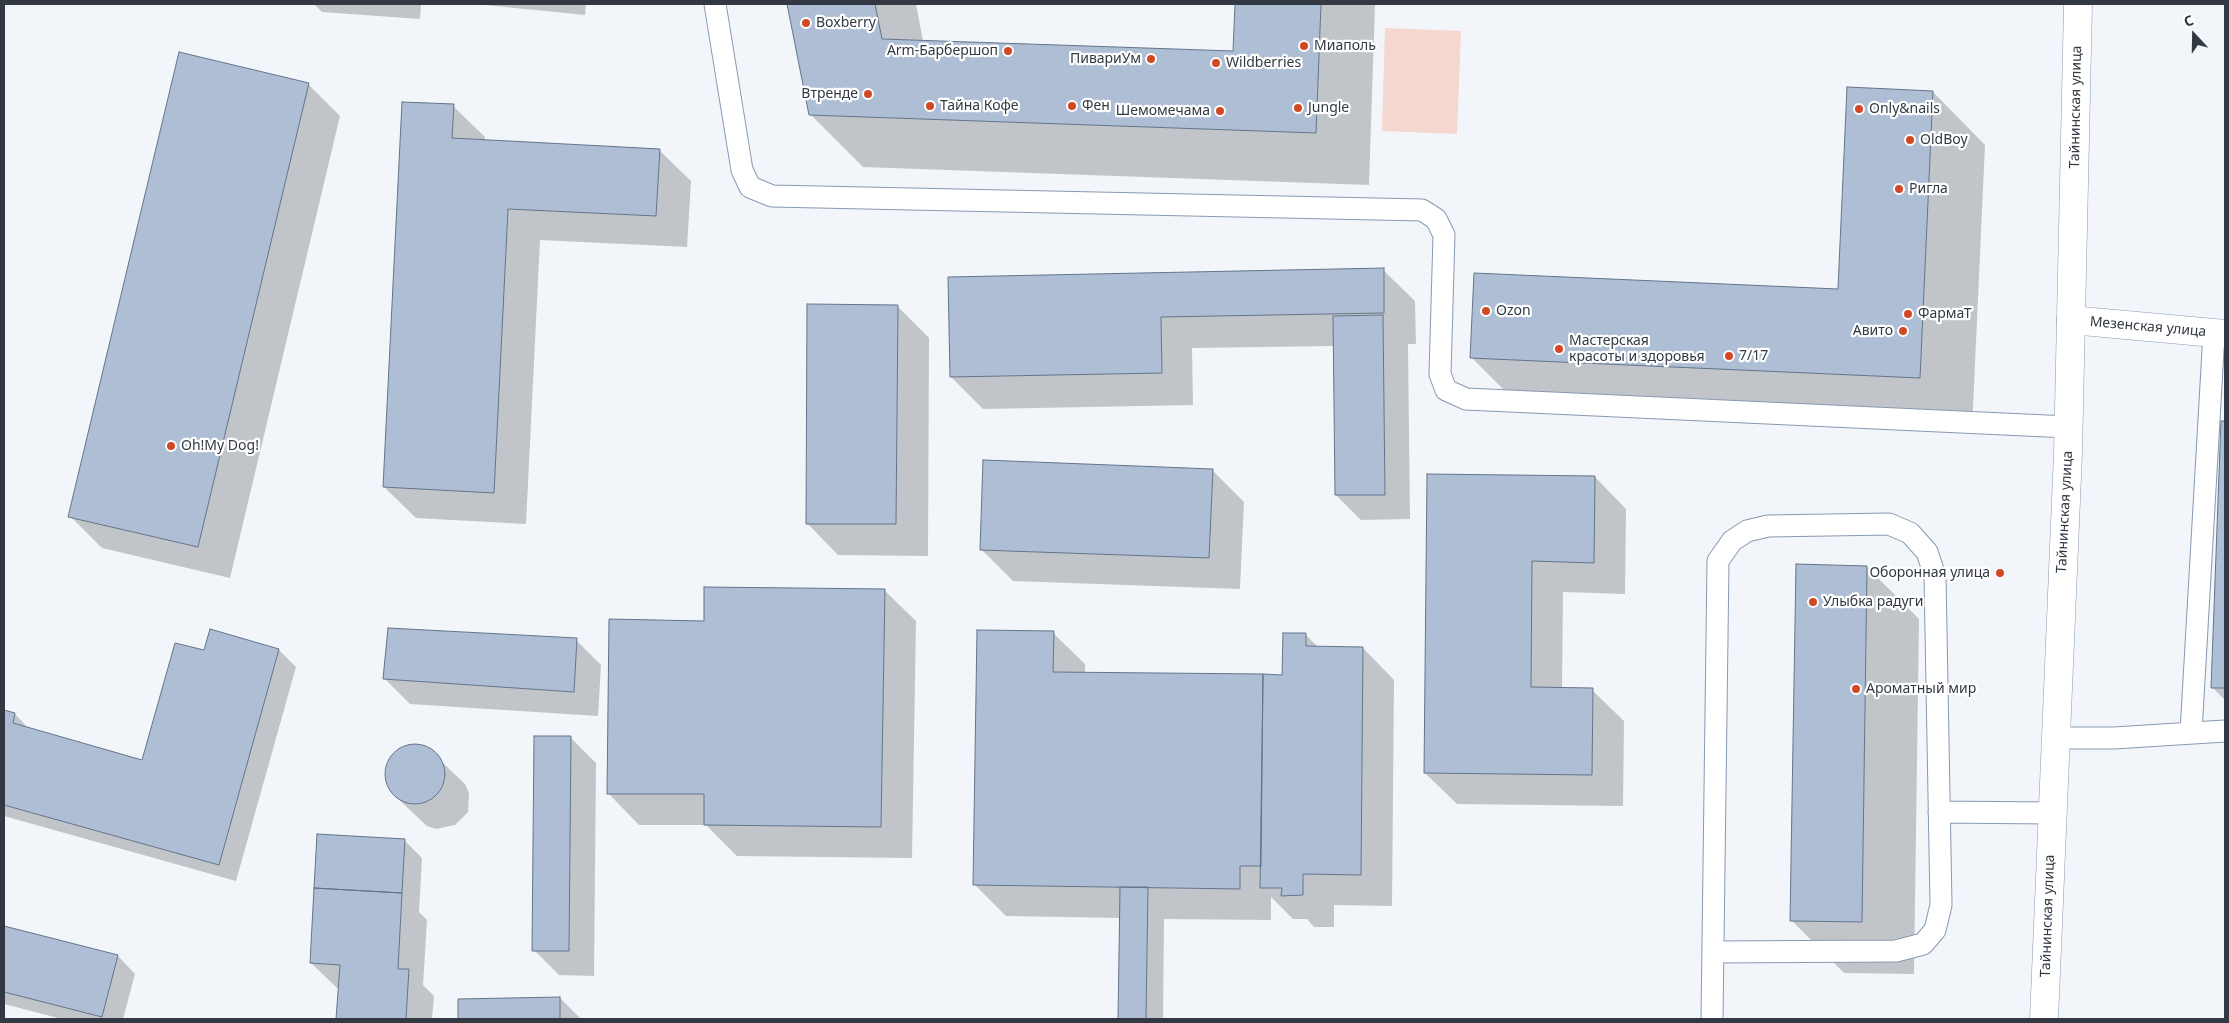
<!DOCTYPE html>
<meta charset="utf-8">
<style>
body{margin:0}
#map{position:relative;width:2229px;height:1023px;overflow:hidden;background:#f2f6fb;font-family:"Noto Sans",sans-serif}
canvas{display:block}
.frame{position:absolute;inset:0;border:5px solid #323942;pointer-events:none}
.north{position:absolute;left:2169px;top:10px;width:50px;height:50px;-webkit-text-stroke:4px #fff;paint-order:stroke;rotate:339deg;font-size:14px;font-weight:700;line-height:20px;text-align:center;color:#323942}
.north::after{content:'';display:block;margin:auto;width:18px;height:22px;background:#323942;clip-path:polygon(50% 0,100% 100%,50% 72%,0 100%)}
</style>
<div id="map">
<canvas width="2229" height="1023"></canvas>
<div class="frame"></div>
<div class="north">С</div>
</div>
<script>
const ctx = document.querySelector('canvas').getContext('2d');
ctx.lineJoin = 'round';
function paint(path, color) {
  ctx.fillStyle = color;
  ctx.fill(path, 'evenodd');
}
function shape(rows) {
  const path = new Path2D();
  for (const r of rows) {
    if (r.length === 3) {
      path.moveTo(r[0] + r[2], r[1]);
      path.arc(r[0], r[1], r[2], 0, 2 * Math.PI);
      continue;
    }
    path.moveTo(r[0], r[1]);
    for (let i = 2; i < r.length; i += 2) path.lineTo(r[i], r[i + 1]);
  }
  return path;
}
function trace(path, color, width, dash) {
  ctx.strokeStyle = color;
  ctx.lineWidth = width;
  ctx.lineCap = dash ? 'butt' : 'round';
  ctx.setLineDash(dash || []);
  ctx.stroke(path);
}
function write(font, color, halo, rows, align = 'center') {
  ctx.font = font + ' "Noto Sans",sans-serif';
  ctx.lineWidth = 4.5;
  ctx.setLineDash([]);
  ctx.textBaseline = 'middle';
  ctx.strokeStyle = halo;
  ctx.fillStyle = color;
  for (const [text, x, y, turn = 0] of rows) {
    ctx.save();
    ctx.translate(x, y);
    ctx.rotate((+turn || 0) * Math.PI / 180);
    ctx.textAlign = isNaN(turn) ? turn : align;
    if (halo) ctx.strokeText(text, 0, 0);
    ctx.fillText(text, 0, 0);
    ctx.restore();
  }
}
paint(shape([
 [1385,28,1461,31,1457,134,1382,131]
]), '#f6d7cf');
paint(shape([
 [314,4,421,4,420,19,322,12],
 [475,4,586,4,585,15],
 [788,4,916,4,923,41,1235,52,1236,4,1375,4,1369,185,863,167,811,115],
 [180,54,309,85,340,116,230,578,102,548,70,516],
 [1933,92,1985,145,1972,430,1524,410,1471,357,1839,290],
 [453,106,485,137,485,141,659,150,691,181,687,247,540,240,526,524,416,518,384,487],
 [1383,270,1415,301,1416,344,1408,344,1410,519,1361,520,1336,495,1335,346,1192,348,1193,405,983,409,951,377,949,278],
 [897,306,929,338,928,556,838,555,807,523],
 [2222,422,2225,422,2225,700,2212,687],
 [1212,470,1244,502,1240,589,1013,581,981,549],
 [1429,475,1595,477,1626,509,1625,594,1563,592,1562,689,1592,690,1624,721,1623,806,1457,804,1425,773],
 [1867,567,1919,619,1914,974,1844,973,1791,920],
 [884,590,916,621,912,858,737,856,706,825,639,825,608,793,705,622],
 [211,631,279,650,296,667,236,881,4,816,4,711,15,714,29,729,143,761,205,652],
 [1053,633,1085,664,1085,674,1284,676,1305,634,1319,648,1363,648,1394,680,1392,906,1334,905,1334,927,1314,927,1307,919,1293,919,1271,897,1271,920,1164,919,1163,1019,1119,1019,1121,918,1006,916,975,885],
 [576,640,601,665,598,716,410,704,385,679],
 [571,738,596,763,594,976,559,975,534,950],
 [415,745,425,746,465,784,469,793,468,812,455,825,436,829,427,826,394,795,388,786,386,767,390,758,397,751],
 [405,841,422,858,419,912,427,920,423,985,434,996,432,1019,338,1019,339,988,337,988,311,963],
 [4,927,118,956,135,974,123,1019,62,1019,4,1004],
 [560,998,581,1019,459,1019,459,1000]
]), '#0003');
const building = shape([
 [787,4,875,4,882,39,1233,51,1235,4,1321,4,1316,133,809,115,787,4],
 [179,52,309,83,198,547,68,517,179,52],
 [1847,87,1933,91,1920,378,1470,358,1474,273,1838,289,1847,87],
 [402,102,454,104,452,138,660,149,656,216,508,209,494,493,383,487,402,102],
 [1384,268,1384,313,1161,317,1162,373,950,377,948,277,1384,268],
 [807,304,898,305,896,524,806,524,807,304],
 [1383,315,1385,495,1335,495,1333,316,1383,315],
 [2221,421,2225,421,2225,688,2211,688,2221,421],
 [983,460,1213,469,1209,558,980,550,983,460],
 [1427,474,1595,476,1594,563,1532,561,1531,687,1593,688,1592,775,1424,773,1427,474],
 [1796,564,1867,566,1862,922,1790,921,1796,564],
 [704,587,885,589,881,827,704,825,704,794,607,794,609,619,704,621,704,587],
 [388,628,577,638,574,692,383,679,388,628],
 [210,629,279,649,219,865,4,805,4,710,15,713,13,723,142,760,175,643,204,650,210,629],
 [977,630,1054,631,1053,672,1263,674,1261,866,1240,866,1240,889,973,885,977,630],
 [1283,633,1306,633,1306,646,1363,647,1361,875,1303,874,1303,895,1281,896,1282,888,1260,888,1263,674,1282,675,1283,633],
 [534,736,571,736,569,951,532,951,534,736],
 [415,774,30],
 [317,834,405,839,402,893,314,888,317,834],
 [1120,887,1148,887,1146,1019,1118,1019,1120,887],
 [314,888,402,893,398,969,409,969,406,1019,336,1019,340,965,310,963,314,888],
 [4,926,118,955,102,1017,4,992,4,926],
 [560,997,560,1019,458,1019,458,999,560,997]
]);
paint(building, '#adbed5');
trace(building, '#647488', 1);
const service = shape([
 [715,4,742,170,750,187,772,196,1422,210,1436,219,1444,235,1440,374,1446,390,1466,399,2068,427],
 [2191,732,2214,333],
 [2055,738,2114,738,2225,731],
 [1939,812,2052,813],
 [1712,1019,1718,561,1732,541,1747,531,1768,526,1889,524,1910,533,1927,552,1935,576,1941,905,1935,930,1923,944,1896,951,1713,952]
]);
const minor = shape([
 [2071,320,2225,334]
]);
const secondary = shape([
 [2044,1019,2068,453,2078,4]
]);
trace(service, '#8899af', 23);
trace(minor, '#8899af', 29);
trace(secondary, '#8899af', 29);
trace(service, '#fff', 21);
trace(minor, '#fff', 28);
trace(secondary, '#fff', 28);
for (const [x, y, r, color] of [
 [806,23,5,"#d24824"],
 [1304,46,5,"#d24824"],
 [1008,51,5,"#d24824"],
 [1151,59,5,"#d24824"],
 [1216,63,5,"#d24824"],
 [868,94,5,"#d24824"],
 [930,106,5,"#d24824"],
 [1072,106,5,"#d24824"],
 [1298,108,5,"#d24824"],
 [1859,109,5,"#d24824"],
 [1220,111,5,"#d24824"],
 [1910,140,5,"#d24824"],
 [1899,189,5,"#d24824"],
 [1486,311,5,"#d24824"],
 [1908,314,5,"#d24824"],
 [1903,331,5,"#d24824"],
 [1559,349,5,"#d24824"],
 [1729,356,5,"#d24824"],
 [171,446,5,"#d24824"],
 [2000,573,5,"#d24824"],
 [1813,602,5,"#d24824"],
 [1856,689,5,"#d24824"]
]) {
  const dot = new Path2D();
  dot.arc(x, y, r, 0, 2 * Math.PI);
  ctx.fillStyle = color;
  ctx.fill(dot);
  trace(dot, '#fff', 2);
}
write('14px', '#323942', '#fff', [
 ["Boxberry",816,23],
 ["Миаполь",1314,46],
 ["Arm-Барбершоп",998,51,"right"],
 ["ПивариУм",1141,59,"right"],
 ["Wildberries",1226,63],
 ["Втренде",858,94,"right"],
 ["Тайна Кофе",940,106],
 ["Фен",1082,106],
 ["Jungle",1308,108],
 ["Only&nails",1869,109],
 ["Шемомечама",1210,111,"right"],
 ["OldBoy",1920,140],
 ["Ригла",1909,189],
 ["Ozon",1496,311],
 ["ФармаТ",1918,314],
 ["Авито",1893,331,"right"],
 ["Мастерская",1569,341],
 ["красоты и здоровья",1569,357],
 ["7/17",1739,356],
 ["Oh!My Dog!",181,446],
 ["Оборонная улица",1990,573,"right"],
 ["Улыбка радуги",1823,602],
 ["Ароматный мир",1866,689]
], 'left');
write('14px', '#323942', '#fff', [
 ["Тайнинская улица",2076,107,-89],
 ["Мезенская улица",2148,327,5],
 ["Тайнинская улица",2065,512,-87],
 ["Тайнинская улица",2048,916,-88]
]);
</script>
